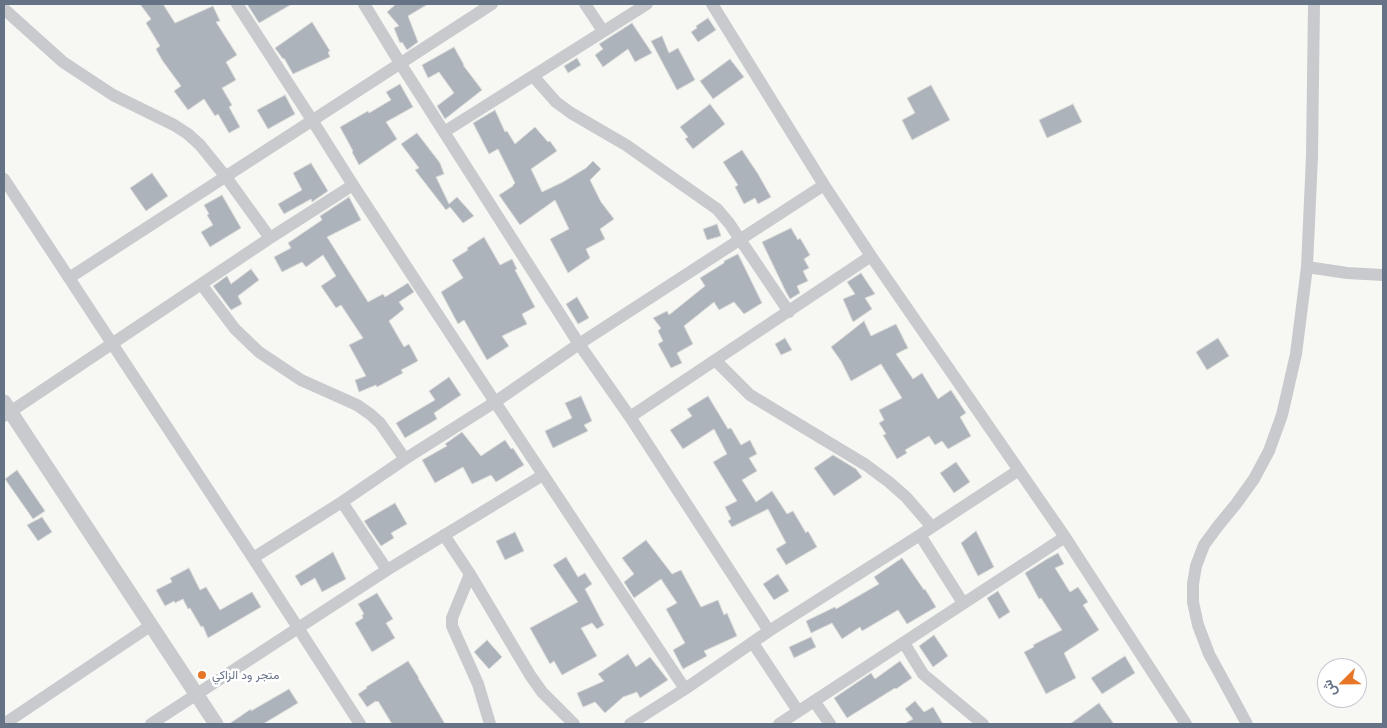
<!DOCTYPE html>
<meta charset="utf-8">
<style>
body{margin:0}
#map{position:relative;width:1387px;height:728px;overflow:hidden;background:#f7f8f4;font-family:Inter,Vazirmatn,sans-serif}
canvas{display:block}
.frame{position:absolute;inset:0;border:5px solid #667286;pointer-events:none}
.north{position:absolute;left:1317px;top:658px;width:50px;height:50px;box-sizing:border-box;background:#fff;border:1px solid #c2c7cf;border-radius:50%;rotate:247deg;font-size:14px;font-weight:700;line-height:20px;text-align:center;color:#667286}
.north::after{content:'';display:block;margin:auto;width:18px;height:22px;background:#e67626;clip-path:polygon(50% 0,100% 100%,50% 72%,0 100%)}
</style>
<div id="map">
<canvas width="1387" height="728"></canvas>
<div class="frame"></div>
<div class="north">ش</div>
</div>
<script>
const c = document.querySelector('canvas').getContext('2d');
c.lineJoin = 'round';
function paint(path, color) { c.fillStyle = color; c.fill(path, 'evenodd'); }
const poly = rows => new Path2D(rows.map(r => 'M' + r).join(''));
function strokePath(path, color, width, dash) { c.strokeStyle = color; c.lineWidth = width; c.lineCap = dash ? 'butt' : 'round'; c.setLineDash(dash || []); c.stroke(path); }
function drawText(font, color, halo, rows, align = 'center') {
  c.font = font + ' Inter,Vazirmatn,sans-serif'; c.lineWidth = 5; c.setLineDash([]); c.textBaseline = 'middle'; c.strokeStyle = halo; c.fillStyle = color; for (const [text, x, y, turn = 0] of rows) {
    c.save(); c.translate(x, y); c.rotate((+turn || 0) * Math.PI / 180); c.textAlign = isNaN(turn) ? turn : align; if (halo) c.strokeText(text, 0, 0); c.fillText(text, 0, 0); c.restore();
  }
}
const building = poly([
 [140,4,163,4,175,23,213,6,220,21,216,22,237,55,226,62,236,80,222,88,232,105,229,107,240,127,229,133,218,114,215,116,204,99,188,110,174,91,181,86,162,60,156,49,160,46,146,23,151,19,140,4],
 [247,4,292,4,259,23,247,4],
 [396,4,428,4,408,16,418,42,407,50,402,42,400,43,394,28,399,26,387,12,396,4],
 [708,18,716,30,698,42,691,32,697,28,696,26,708,18],
 [312,22,330,51,328,52,330,57,293,74,284,58,283,59,275,48,312,22],
 [632,23,652,53,635,62,628,49,603,67,595,55,603,49,599,44,632,23],
 [662,36,669,53,678,48,695,80,677,90,651,41,662,36],
 [454,47,464,65,463,65,482,90,445,119,437,106,454,93,439,72,428,78,422,65,454,47],
 [577,58,581,65,568,73,564,66,577,58],
 [730,59,744,77,713,99,700,81,730,59],
 [400,84,413,107,386,122,397,139,359,165,352,152,353,151,340,127,368,111,369,113,391,100,386,92,400,84],
 [931,85,950,120,912,140,902,120,915,113,907,98,931,85],
 [285,95,295,114,268,129,257,110,285,95],
 [710,104,725,124,693,149,685,139,688,137,680,127,710,104],
 [1073,104,1082,122,1047,138,1039,120,1073,104],
 [495,110,505,132,507,131,515,144,535,127,548,142,550,141,557,151,531,169,542,192,563,182,586,168,593,161,601,169,590,180,601,202,614,219,600,229,605,239,586,249,590,258,568,273,550,239,569,229,555,200,520,225,499,195,513,186,513,185,515,183,498,149,489,154,473,123,495,110],
 [417,133,440,163,444,174,436,177,449,204,457,197,474,216,463,223,450,207,446,210,415,170,419,168,401,144,417,133],
 [742,150,758,174,771,197,758,204,755,198,744,204,735,187,738,185,723,162,742,150],
 [311,163,328,191,312,202,311,199,284,214,278,204,302,190,293,173,311,163],
 [152,173,168,196,146,211,130,188,152,173],
 [222,195,241,228,210,247,201,232,213,225,207,215,209,214,204,205,222,195],
 [349,197,361,220,327,237,368,302,383,294,385,297,408,283,414,292,399,302,404,309,389,321,404,347,409,344,418,361,401,370,403,373,377,387,376,385,359,392,355,380,366,376,349,345,363,338,341,305,336,308,321,286,336,276,323,255,306,267,302,262,282,272,274,257,291,248,288,243,322,220,320,216,349,197],
 [717,224,721,236,707,240,703,229,717,224],
 [791,228,798,240,800,238,810,255,804,259,809,268,803,271,808,281,797,286,800,293,790,299,786,292,762,242,791,228],
 [484,237,500,265,512,259,517,269,515,270,535,307,522,314,527,324,502,336,509,346,487,360,464,320,458,324,441,292,463,278,452,260,468,250,467,248,484,237],
 [738,254,762,303,744,314,734,302,719,310,714,302,684,326,693,344,677,353,682,363,671,368,658,344,663,341,658,331,661,328,653,318,667,311,669,315,705,286,700,278,724,263,724,261,738,254],
 [251,269,259,280,238,296,242,304,231,310,213,286,227,276,231,284,251,269],
 [861,273,875,294,865,298,872,309,853,322,843,299,855,294,847,282,861,273],
 [577,297,589,318,578,324,566,304,577,297],
 [864,321,871,336,896,324,908,348,896,354,913,379,922,373,938,399,951,390,966,413,960,417,971,436,948,449,942,441,935,445,929,436,905,450,907,453,897,459,883,435,886,434,879,423,884,420,879,410,902,398,881,364,851,381,841,361,831,347,864,321],
 [785,338,792,350,781,355,775,344,785,338],
 [1218,338,1229,356,1207,370,1196,352,1218,338],
 [449,377,461,395,434,413,437,419,405,438,396,423,435,400,429,391,449,377],
 [581,396,592,421,584,425,588,431,553,448,545,431,572,418,565,403,581,396],
 [708,396,728,429,731,428,741,445,750,440,757,454,749,458,757,471,742,480,756,502,772,491,787,514,793,511,806,533,808,531,817,547,786,565,776,549,786,543,768,509,732,527,728,521,731,519,725,507,737,501,713,462,727,454,714,429,683,449,670,430,692,416,687,409,708,396],
 [462,432,481,456,505,440,511,449,513,448,524,465,496,482,491,475,472,484,463,467,435,483,422,460,447,446,445,444,462,432],
 [833,455,856,469,862,477,834,496,814,468,833,455],
 [956,462,970,482,954,493,940,473,956,462],
 [17,470,45,511,33,519,5,479,17,470],
 [395,503,407,524,391,533,394,538,381,546,364,521,395,503],
 [42,517,52,532,38,541,27,525,42,517],
 [976,531,994,567,978,576,961,543,976,531],
 [515,532,524,551,505,560,496,541,515,532],
 [646,540,672,574,681,570,701,607,718,600,724,615,727,613,737,636,704,651,707,656,683,669,673,650,685,643,666,609,677,603,661,579,634,598,624,582,634,574,622,558,646,540],
 [333,552,346,579,322,592,315,578,301,586,295,576,333,552],
 [1058,553,1064,564,1055,568,1070,592,1078,587,1088,602,1083,605,1099,630,1064,653,1076,678,1046,694,1024,652,1034,647,1033,645,1062,630,1041,598,1039,599,1025,573,1047,559,1058,553],
 [566,557,578,577,585,573,592,584,585,589,604,625,597,629,592,623,581,628,597,656,562,675,554,661,550,664,530,628,578,602,553,565,566,557],
 [902,558,924,590,925,589,936,607,907,624,898,610,862,631,860,627,842,639,832,623,811,633,806,621,835,607,836,609,879,584,874,577,902,558],
 [189,568,200,590,206,587,220,610,252,592,261,607,208,638,203,626,201,627,190,608,188,609,183,599,175,603,174,601,165,606,156,590,172,582,170,578,189,568],
 [778,574,789,591,774,600,763,584,778,574],
 [998,591,1010,612,999,619,987,598,998,591],
 [377,593,393,619,386,623,395,638,372,652,355,623,363,618,362,615,364,614,358,604,377,593],
 [934,635,948,656,933,667,919,646,934,635],
 [811,637,816,647,794,658,789,647,811,637],
 [487,640,502,657,489,669,474,652,487,640],
 [628,654,636,667,650,657,668,680,640,698,637,692,623,697,605,713,595,702,583,707,577,693,604,681,598,674,628,654],
 [1125,656,1135,673,1102,694,1091,678,1125,656],
 [408,661,419,678,418,678,445,724,392,724,378,701,377,702,376,701,367,707,358,694,367,688,366,687,408,661],
 [900,661,912,678,896,689,895,688,847,718,834,698,871,673,875,679,900,661],
 [289,689,298,703,263,724,229,724,251,709,251,711,289,689],
 [915,701,924,712,933,707,943,724,904,724,913,719,905,709,915,701],
 [1099,703,1114,724,1070,724,1099,703]
]);
paint(building, '#adb3bb');
strokePath(building, '#d9d9d7', 1);
strokePath(poly([
 [237,4,312,120,353,185,495,402,685,689],
 [364,4,400,63,579,344,630,417,769,631],
 [585,4,603,31],
 [712,4,824,185,871,256,1065,537,1186,724],
 [4,9,63,62,113,95,174,125,188,134,200,145,226,177,270,238],
 [533,76,556,102,571,113,626,145,717,209,729,223,789,312],
 [444,132,647,4],
 [4,179,253,558,360,724],
 [1307,267,1347,273,1383,275],
 [69,278,492,4],
 [201,284,235,329,259,352,301,380,357,405,370,414,380,423,405,459],
 [715,360,750,395,866,465,889,482,906,497,932,527],
 [4,416,270,238,353,185],
 [630,417,871,256],
 [342,502,387,570],
 [444,535,470,574,530,675,542,692,574,724],
 [920,535,963,603],
 [253,558,342,502,405,459,495,402,579,344,824,185],
 [470,574,452,618,452,626,478,684,490,724],
 [753,643,798,711],
 [904,643,923,674,983,724],
 [814,701,830,724],
 [4,724,150,626],
 [151,724,387,570,543,475],
 [630,724,685,689,769,631,920,535,1019,470],
 [779,724,1065,537],
 [1247,724,1209,654,1198,625,1193,602,1193,584,1196,566,1204,545,1218,526,1236,504,1254,479,1269,451,1282,415,1296,354,1307,267,1312,156,1314,4]
]), '#c8cace', 12);
strokePath(poly([
 [4,402,216,724]
]), '#c8cace', 15);
for (const [x, y, r, color] of [
 [202,675,5,"#e67626"]
]) { const dot = new Path2D(); dot.arc(x, y, r, 0, 2 * Math.PI); c.fillStyle = color; c.fill(dot); strokePath(dot, '#fff', 2); }
drawText('12px', '#667286', '#fff', [
 ["متجر ود الزاكي",212,675]
], 'left');
</script>
